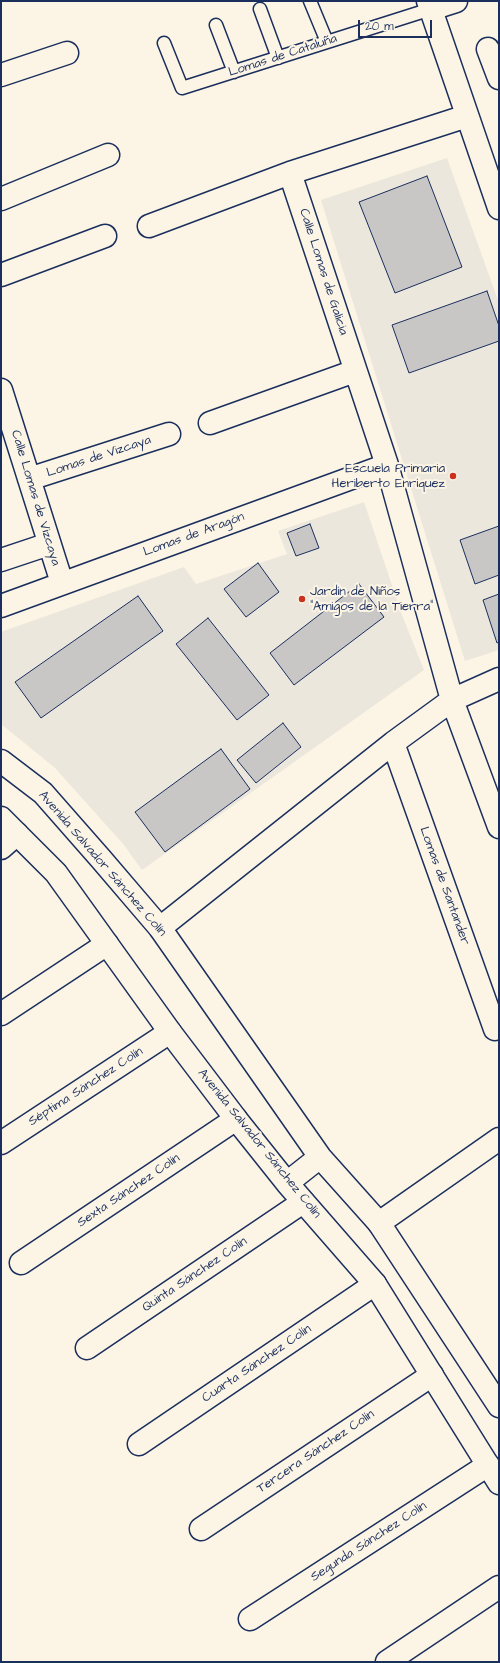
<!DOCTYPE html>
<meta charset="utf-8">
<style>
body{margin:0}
#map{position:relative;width:500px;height:1663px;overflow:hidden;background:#fcf5e5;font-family:"Architects Daughter",sans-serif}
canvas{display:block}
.frame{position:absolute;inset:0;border:2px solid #1b2f5e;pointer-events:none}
.scale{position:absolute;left:358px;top:20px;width:74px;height:18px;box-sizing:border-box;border:2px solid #1b2f5e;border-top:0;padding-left:5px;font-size:12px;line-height:14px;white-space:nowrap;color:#1b2f5e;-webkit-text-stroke:3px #fcf5e5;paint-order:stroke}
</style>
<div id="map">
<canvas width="500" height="1663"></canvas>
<div class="frame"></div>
<div class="scale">20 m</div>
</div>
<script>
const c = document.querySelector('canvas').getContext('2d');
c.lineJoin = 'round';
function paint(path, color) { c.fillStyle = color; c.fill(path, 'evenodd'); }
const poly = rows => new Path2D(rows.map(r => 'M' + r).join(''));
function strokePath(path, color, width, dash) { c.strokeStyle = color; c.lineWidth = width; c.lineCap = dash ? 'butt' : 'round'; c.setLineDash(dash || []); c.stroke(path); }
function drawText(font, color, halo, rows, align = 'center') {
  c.font = font + ' "Architects Daughter",sans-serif'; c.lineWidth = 4; c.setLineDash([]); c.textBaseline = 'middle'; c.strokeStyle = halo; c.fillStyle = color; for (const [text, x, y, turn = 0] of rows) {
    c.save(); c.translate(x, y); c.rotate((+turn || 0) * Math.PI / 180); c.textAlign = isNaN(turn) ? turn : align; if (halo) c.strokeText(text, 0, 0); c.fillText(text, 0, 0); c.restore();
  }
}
paint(poly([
 [447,158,499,303,499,650,465,661,321,200],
 [364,502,402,615,424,670,142,870,124,845,55,768,1,724,1,632,184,567,196,584,287,554,278,531]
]), '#ece7dc');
const building = poly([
 [427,176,462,267,395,293,359,202,427,176],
 [487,291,499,326,499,341,409,373,392,325,487,291],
 [310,524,319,548,296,556,287,533,310,524],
 [499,526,499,575,475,584,460,540,499,526],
 [258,563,279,592,246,617,224,589,258,563],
 [359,584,384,617,294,685,270,653,359,584],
 [499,594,499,642,497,643,483,600,499,594],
 [138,596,163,631,41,718,15,682,138,596],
 [208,618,269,695,237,720,176,644,208,618],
 [283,723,301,747,256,783,237,760,283,723],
 [221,749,250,789,165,852,135,812,221,749]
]);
paint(building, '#c8c7c6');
strokePath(building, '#1b2f5e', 1);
const lane = poly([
 [310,1,327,42],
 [260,9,278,58],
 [216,25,234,72],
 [164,43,182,88,431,9]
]);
const street = poly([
 [428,1,499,208],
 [431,9,456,1],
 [488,49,499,78],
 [1,75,67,53],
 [290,173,387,465,452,700,499,827],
 [1,199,108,155],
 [149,226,290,173,467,116],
 [1,275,105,236],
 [1,390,62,583],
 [210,423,355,371],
 [29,479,169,434],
 [1,560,49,544],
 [1,606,387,465],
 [393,743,495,1029],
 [1,848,17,834],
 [160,928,393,743,452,700,499,679],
 [1,1014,107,944],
 [1,1143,170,1032],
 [379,1223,499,1139],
 [21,1263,236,1119],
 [87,1348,303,1202],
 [139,1444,375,1284],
 [201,1529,432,1375],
 [250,1619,488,1465],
 [387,1662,499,1587]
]);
const secondary = poly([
 [1,761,43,793,101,859,160,928,320,1157,379,1223,499,1406],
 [1,818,56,873,170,1032,236,1119,287,1183,375,1284,499,1483],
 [287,1183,320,1157]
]);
strokePath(lane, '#1b2f5e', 15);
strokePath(street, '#1b2f5e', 25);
strokePath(secondary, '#1b2f5e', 25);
strokePath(lane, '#fcf5e5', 12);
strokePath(street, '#fcf5e5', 22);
strokePath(secondary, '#fcf5e5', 22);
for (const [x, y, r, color] of [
 [453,476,4,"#c8321e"],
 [302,599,4,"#c8321e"]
]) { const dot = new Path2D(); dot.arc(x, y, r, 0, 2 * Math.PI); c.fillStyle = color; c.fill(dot); strokePath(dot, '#fcf5e5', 1.5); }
drawText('13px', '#1b2f5e', '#fcf5e5', [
 ["Lomas de Cataluña",283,56,-18],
 ["Calle Lomas de Galicia",323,272,72],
 ["Lomas de Vizcaya",99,457,-18],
 ["Calle Lomas de Vizcaya",35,498,73],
 ["Lomas de Aragón",194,535,-20],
 ["Avenida Salvador Sánchez Colín",102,864,49],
 ["Lomas de Santander",444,886,70],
 ["Séptima Sánchez Colín",86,1087,-33],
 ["Avenida Salvador Sánchez Colín",259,1144,51],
 ["Sexta Sánchez Colín",129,1191,-34],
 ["Quinta Sánchez Colín",195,1275,-34],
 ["Cuarta Sánchez Colín",257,1364,-34],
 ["Tercera Sánchez Colín",316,1452,-34],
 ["Segunda Sánchez Colín",369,1542,-33]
]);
drawText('13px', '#1b2f5e', '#fcf5e5', [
 ["Escuela Primaria",445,469],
 ["Heriberto Enríquez",445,484],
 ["Jardín de Niños",310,592,"left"],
 ["\"Amigos de la Tierra\"",310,607,"left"]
], 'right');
</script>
